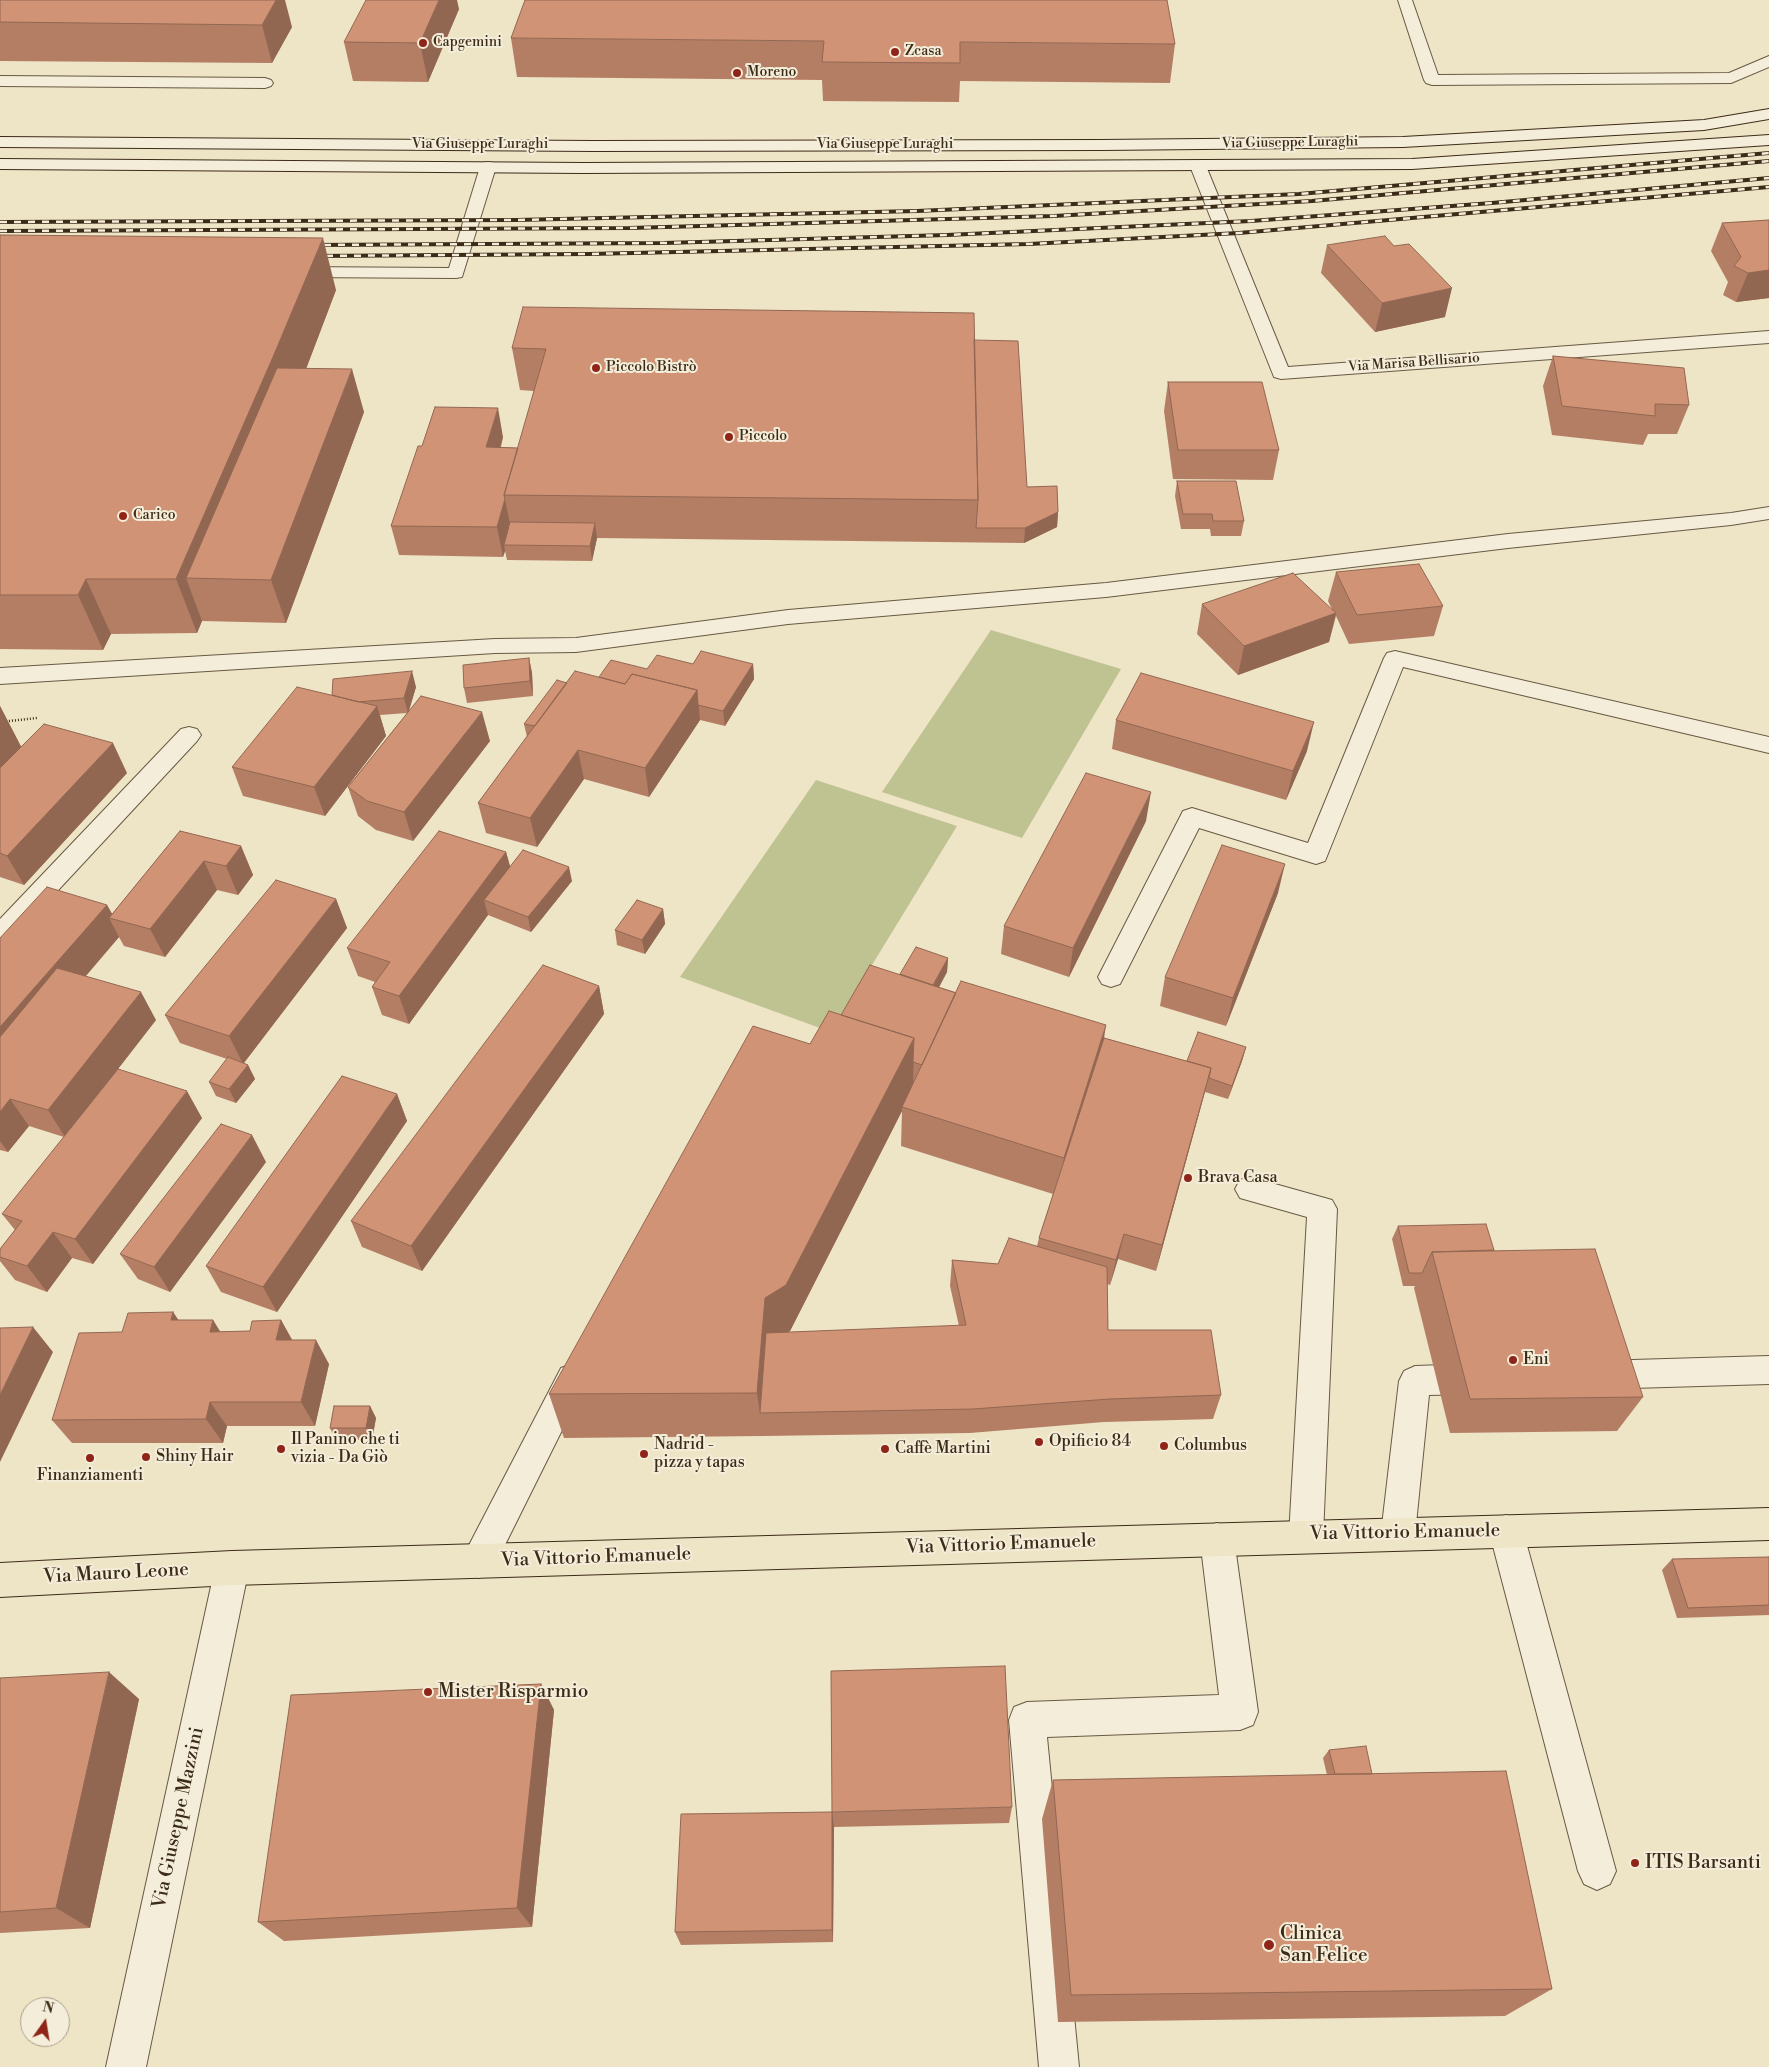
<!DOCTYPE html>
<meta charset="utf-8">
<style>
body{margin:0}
#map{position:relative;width:1769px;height:2067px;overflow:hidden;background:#eee4c6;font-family:"Libre Bodoni",serif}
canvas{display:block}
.north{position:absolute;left:20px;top:1997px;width:50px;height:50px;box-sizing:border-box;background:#f4edda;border:1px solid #aa9f8c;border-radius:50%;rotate:13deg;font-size:14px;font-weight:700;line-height:20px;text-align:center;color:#3c2b17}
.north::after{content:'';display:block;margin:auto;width:18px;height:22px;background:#8f2418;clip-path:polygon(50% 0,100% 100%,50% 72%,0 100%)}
</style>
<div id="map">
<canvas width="1769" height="2067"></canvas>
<div class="north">N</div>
</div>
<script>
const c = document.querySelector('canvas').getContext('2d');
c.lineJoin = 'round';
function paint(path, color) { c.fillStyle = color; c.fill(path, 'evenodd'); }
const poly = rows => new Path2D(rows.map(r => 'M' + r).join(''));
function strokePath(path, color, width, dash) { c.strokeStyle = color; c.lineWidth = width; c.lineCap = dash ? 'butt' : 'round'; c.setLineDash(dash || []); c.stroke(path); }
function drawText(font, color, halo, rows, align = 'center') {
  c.font = font + ' "Libre Bodoni",serif'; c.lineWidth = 4; c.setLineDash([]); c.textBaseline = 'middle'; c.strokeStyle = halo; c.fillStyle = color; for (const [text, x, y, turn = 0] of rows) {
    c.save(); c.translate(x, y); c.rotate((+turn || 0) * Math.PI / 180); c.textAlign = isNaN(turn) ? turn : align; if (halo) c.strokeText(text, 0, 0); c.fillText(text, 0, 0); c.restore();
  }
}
paint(poly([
 [991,630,1121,669,1022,838,882,792],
 [816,780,957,826,831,1032,680,977]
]), '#bfc291');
const lane = poly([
 [1398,0,1412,0,1438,75,1729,73,1769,56,1769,67,1731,83,1432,85,1426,83,1424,80,1398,0],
 [0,76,265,78,271,80,273,83,271,86,265,88,0,86,0,76],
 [488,162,494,163,496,167,462,277,456,278,294,277,288,276,285,272,288,268,294,267,449,268,480,167,482,163,488,162],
 [1769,507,1769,519,1731,525,1508,548,1106,597,788,624,576,652,495,653,0,684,0,668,495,639,576,638,788,610,1106,583,1508,534,1731,513,1769,507],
 [1395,651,1769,737,1769,753,1403,667,1325,861,1316,864,1199,828,1120,984,1111,987,1102,984,1098,977,1183,811,1192,808,1308,843,1384,658,1387,653,1395,651],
 [1250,1177,1332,1200,1337,1209,1323,1536,1318,1548,1306,1552,1294,1548,1289,1536,1307,1217,1240,1198,1235,1189,1240,1180,1250,1177],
 [1769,1356,1769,1384,1598,1389,1587,1385,1582,1375,1587,1365,1598,1361,1769,1356],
 [572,1364,583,1368,588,1378,491,1573,479,1578,467,1573,462,1561,467,1549,561,1368,572,1364],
 [1473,1364,1484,1369,1489,1379,1484,1389,1473,1394,1429,1395,1415,1534,1410,1546,1398,1550,1386,1546,1381,1534,1399,1381,1404,1371,1415,1366,1473,1364],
 [1506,1515,1518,1519,1523,1531,1616,1871,1610,1884,1597,1890,1584,1884,1578,1871,1489,1531,1494,1519,1506,1515],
 [1217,1523,1229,1527,1234,1539,1258,1712,1253,1725,1240,1730,1047,1737,1079,2067,1039,2067,1009,1720,1014,1707,1027,1702,1219,1695,1200,1539,1205,1527,1217,1523]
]);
const street = poly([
 [1198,161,1204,162,1206,166,1288,367,1769,331,1769,343,1281,379,1274,377,1190,166,1192,162,1198,161],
 [189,727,197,729,201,735,197,741,9,943,0,946,0,919,181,729,189,727],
 [232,1551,244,1556,249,1568,146,2067,106,2067,215,1568,220,1556,232,1551]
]);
const secondary = poly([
 [1769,109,1769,119,1704,130,1403,147,1101,150,594,151,0,147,0,137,594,141,1101,140,1403,137,1704,120,1769,109],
 [1769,135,1769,145,1412,169,584,173,0,169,0,159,584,163,1412,159,1769,135]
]);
const primary = poly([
 [1769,1508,1769,1540,232,1585,0,1597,0,1563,232,1551,1769,1508]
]);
strokePath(lane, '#685943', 2);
strokePath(street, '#685943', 2);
strokePath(secondary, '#3c2b17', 2);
strokePath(primary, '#3c2b17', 2);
strokePath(poly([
 [0,722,37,718]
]), '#3c2b17', 2.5, [1, 2]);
paint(lane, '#f4edda');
paint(street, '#f4edda');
paint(secondary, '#f4edda');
paint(primary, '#eee4c6');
const rail = poly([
 [0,222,516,220,917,211,1299,194,1769,153],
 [0,231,630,228,1054,216,1312,201,1769,161],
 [310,245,664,243,947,235,1251,221,1492,203,1769,178],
 [312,256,589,254,1029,244,1239,233,1769,187]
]);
strokePath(rail, '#3c2b17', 4);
strokePath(rail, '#f4edda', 2.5, [7]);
paint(poly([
 [0,0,292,27,272,63,0,61],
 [459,9,428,82,353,81,344,42],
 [511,38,1175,44,1170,83,960,81,959,102,823,101,822,80,517,77],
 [1769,220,1769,298,1736,302,1723,295,1728,282,1711,251,1722,223],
 [0,235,336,290,306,369,364,412,286,623,202,621,197,633,111,634,103,650,0,649],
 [1327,245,1445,317,1375,332,1321,273],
 [974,340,1027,487,1058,512,1057,527,1024,543,597,538,592,561,507,560,505,551,503,557,399,555,391,526,503,437,501,447,518,448,534,391,520,390,512,348],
 [1553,356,1689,405,1677,434,1648,434,1643,445,1552,435,1543,386],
 [1168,382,1279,450,1273,480,1173,479,1164,411],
 [1177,481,1244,521,1241,536,1211,536,1210,529,1181,529,1175,496],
 [1336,572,1443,606,1434,636,1349,644,1336,616,1329,642,1238,675,1197,634,1202,604,1332,609,1328,601],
 [529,658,532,673,533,696,467,703,464,688],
 [693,664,753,664,754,679,725,726,700,720,649,797,584,779,537,847,486,833,478,803,527,737,524,724,567,683,647,669],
 [416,687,409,711,490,741,413,841,376,830,358,816,348,787,407,713,380,715,386,736,325,816,243,796,232,767,332,695],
 [0,706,21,747,127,773,24,885,0,877],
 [1116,720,1307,751,1286,800,1112,749],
 [1146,821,1069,977,1001,954,1004,926],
 [180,831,241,846,253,875,238,895,217,890,165,957,124,946,119,937,86,976,156,1020,118,1069,202,1118,93,1264,72,1258,47,1292,15,1280,0,1261,0,1249,15,1230,2,1214,64,1137,29,1126,8,1152,0,1150,0,938,107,905,112,914],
 [506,852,510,867,572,881,531,932,488,915,409,1024,382,1015,372,987,375,982,358,976,347,948],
 [1278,893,1226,1026,1160,1006,1165,977],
 [336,899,347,928,244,1063,248,1065,255,1079,236,1103,216,1096,209,1082,227,1059,180,1043,165,1015],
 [663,909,665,924,645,954,617,945,615,930],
 [948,958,947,972,939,987,1104,1038,1187,1061,1246,1047,1242,1061,1228,1099,1205,1092,1156,1271,1118,1259,1110,1285,1107,1284,1108,1330,1221,1395,1213,1419,1104,1422,970,1433,763,1436,564,1438,549,1394,810,1044,841,1015,900,974],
 [902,1111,901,1146,1053,1194,1039,1238,1037,1246,998,1264,952,1260,950,1286,959,1326,789,1332,790,1331],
 [599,986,604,1014,422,1271,362,1247,351,1221],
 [397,1094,407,1121,277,1312,221,1292,206,1266],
 [266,1162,170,1292,138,1279,120,1254],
 [1398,1226,1494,1250,1643,1397,1617,1431,1450,1433,1414,1288,1415,1286,1403,1286,1392,1239],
 [173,1312,178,1320,213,1320,220,1332,250,1331,281,1320,292,1340,329,1364,315,1426,227,1426,223,1443,72,1443,52,1420,122,1332],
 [370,1406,376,1418,372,1440,336,1440,330,1428],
 [1769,1557,1769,1615,1677,1618,1662,1570,1672,1559],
 [0,1678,139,1699,90,1928,0,1933],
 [541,1684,554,1710,532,1927,284,1941,258,1922],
 [1329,1750,1372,1774,1552,1989,1505,2016,1058,2022,1042,1819,1053,1780,1327,1775,1323,1758],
 [1012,1807,1009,1823,834,1827,833,1942,681,1945,675,1932,832,1812]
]), '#b47e65');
paint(poly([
 [276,0,285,0,292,27,272,63,262,25],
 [439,0,457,0,459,9,428,82,420,43],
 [323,238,336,290,290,411,186,578,202,621,197,633,176,579],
 [1769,270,1769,298,1736,302,1748,273],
 [1452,288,1445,317,1375,332,1382,303],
 [352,369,364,412,286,623,271,580],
 [498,408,503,437,492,476,486,447],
 [505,499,511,529,504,545,505,551,503,557,497,527],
 [1058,512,1057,527,1024,543,1025,528],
 [595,523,597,538,592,561,590,546],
 [86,579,111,634,103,650,78,595],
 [1336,613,1329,642,1238,675,1244,646],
 [529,658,532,673,533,696,530,681],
 [753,664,754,679,725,726,723,711],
 [412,671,416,687,408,713,404,698],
 [697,690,700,720,649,797,645,768],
 [0,706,25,754,0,780],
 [377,706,386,736,325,816,314,787],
 [482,712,490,741,413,841,404,812],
 [1314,722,1307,751,1286,800,1293,771],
 [113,743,127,773,24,885,7,856],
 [578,750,584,779,537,847,530,818],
 [1151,792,1146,821,1069,977,1073,948],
 [241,846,253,875,238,895,226,866],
 [506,852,514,880,484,900,488,915,409,1024,399,996],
 [204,861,217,890,165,957,150,929],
 [1285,864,1278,893,1226,1026,1233,998],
 [569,867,572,881,531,932,528,917],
 [336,899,347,928,243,1064,229,1036],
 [107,905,115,919,109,918,119,937,10,1064,0,1049,0,1027],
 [663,909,665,924,645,954,642,940],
 [948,958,947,972,929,1006,930,992],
 [599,986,604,1014,422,1271,411,1246],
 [141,992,156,1020,65,1137,48,1110],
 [1106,1025,1100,1065,1058,1196,1064,1158],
 [914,1038,913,1089,902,1107,902,1111,790,1331,770,1343,760,1413,757,1393,765,1298],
 [1246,1047,1242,1061,1228,1099,1232,1086],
 [248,1065,255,1079,236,1103,229,1089],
 [1211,1068,1204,1095,1156,1271,1162,1245],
 [187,1091,202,1118,93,1264,75,1239],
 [397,1094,407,1121,277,1312,263,1287],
 [10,1099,29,1126,8,1152,0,1141,0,1112],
 [252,1135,266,1162,170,1292,154,1267],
 [53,1232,72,1258,47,1292,27,1266],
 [1124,1234,1118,1259,1110,1285,1116,1260],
 [173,1312,190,1337,171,1320],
 [213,1320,228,1344,210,1332],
 [281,1320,295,1345,276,1340],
 [33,1327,53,1352,0,1462,0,1395],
 [316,1340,329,1364,315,1426,301,1402],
 [210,1402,227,1426,223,1443,206,1419],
 [370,1406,376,1418,372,1440,366,1428],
 [109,1672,139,1699,90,1928,56,1908],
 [541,1684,554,1710,532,1927,517,1908],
 [832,1812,834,1827,833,1942,832,1930]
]), '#926752');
const building = poly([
 [0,0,276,0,262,25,0,22,0,0],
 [366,0,439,0,420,43,344,42,366,0],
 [525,0,1167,0,1175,44,960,42,960,63,822,62,824,41,511,38,525,0],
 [1769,220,1769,270,1748,273,1734,266,1741,257,1722,223,1769,220],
 [0,235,323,238,273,357,176,579,86,579,78,595,0,595,0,235],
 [1385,236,1394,246,1409,244,1452,288,1382,303,1327,245,1385,236],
 [523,307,974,313,978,500,504,495,546,349,512,348,523,307],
 [974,340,1018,341,1027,487,1057,486,1058,512,1025,528,976,528,978,500,974,340],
 [1553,356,1684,368,1689,405,1655,404,1655,416,1562,406,1553,356],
 [277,368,352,369,271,580,186,578,277,368],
 [1168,382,1262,382,1279,450,1178,450,1168,382],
 [435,407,498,408,486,447,518,448,504,495,505,499,497,527,391,526,418,446,422,446,435,407],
 [1177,481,1236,481,1244,521,1213,521,1212,514,1183,514,1177,481],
 [510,522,595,523,590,546,504,545,510,522],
 [1419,564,1443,606,1357,615,1336,572,1419,564],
 [1293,573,1336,613,1244,646,1202,604,1293,573],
 [701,651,753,664,723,711,698,705,697,690,632,674,625,684,599,677,611,660,647,669,657,655,693,664,701,651],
 [529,658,530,681,464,688,463,665,529,658],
 [412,671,404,698,358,702,332,695,333,679,412,671],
 [575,671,625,684,632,674,697,690,645,768,578,750,530,818,478,803,575,671],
 [1141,673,1314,722,1293,771,1116,720,1141,673],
 [557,680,567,683,535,726,524,724,557,680],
 [297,687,377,706,314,787,232,767,297,687],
 [421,696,482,712,404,812,367,801,348,787,421,696],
 [44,724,113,743,7,856,0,853,0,768,44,724],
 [1086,773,1151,792,1073,948,1004,926,1086,773],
 [180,831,241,846,226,866,204,861,150,929,109,918,180,831],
 [439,831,506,852,399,996,372,987,390,962,347,948,439,831],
 [1222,845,1285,864,1233,998,1165,977,1222,845],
 [523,850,569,867,528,917,484,900,523,850],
 [276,880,336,899,229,1036,165,1015,276,880],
 [47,887,107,905,0,1027,0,938,47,887],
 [637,900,663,909,642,940,615,930,637,900],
 [916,947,948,958,933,985,900,974,916,947],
 [543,965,599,986,411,1246,351,1221,543,965],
 [870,965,956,993,922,1065,913,1062,914,1038,841,1015,870,965],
 [57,968,141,992,48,1110,10,1099,0,1112,0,1037,57,968],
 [961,981,1106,1025,1064,1158,902,1107,961,981],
 [829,1011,914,1038,786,1285,765,1298,757,1393,549,1394,753,1026,810,1044,829,1011],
 [1198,1032,1246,1047,1232,1086,1209,1078,1211,1068,1187,1061,1198,1032],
 [1104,1038,1211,1068,1162,1245,1124,1234,1116,1260,1039,1238,1104,1038],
 [228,1057,248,1065,229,1089,209,1082,228,1057],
 [118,1069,187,1091,75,1239,53,1232,27,1266,0,1257,0,1249,22,1221,2,1214,118,1069],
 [342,1076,397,1094,263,1287,206,1266,342,1076],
 [221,1124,252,1135,154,1267,120,1254,221,1124],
 [1486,1224,1494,1250,1432,1252,1422,1273,1409,1273,1398,1226,1486,1224],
 [1009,1238,1107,1267,1108,1330,1211,1330,1221,1395,1110,1399,973,1409,760,1413,766,1333,966,1325,952,1260,998,1264,1009,1238],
 [1595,1249,1643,1397,1470,1399,1432,1252,1595,1249],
 [173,1312,171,1320,213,1320,210,1332,250,1331,252,1321,281,1320,276,1340,316,1340,301,1402,210,1402,206,1419,52,1420,79,1333,122,1332,128,1313,173,1312],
 [33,1327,0,1395,0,1328,33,1327],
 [334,1406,370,1406,366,1428,330,1428,334,1406],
 [1769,1557,1769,1605,1688,1608,1672,1559,1769,1557],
 [1005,1666,1012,1807,832,1812,831,1671,1005,1666],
 [109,1672,56,1908,0,1912,0,1678,109,1672],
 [541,1684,517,1908,258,1922,291,1695,541,1684],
 [1366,1746,1372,1774,1335,1774,1329,1750,1366,1746],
 [1506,1771,1552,1989,1071,1995,1053,1780,1506,1771],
 [832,1812,832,1930,675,1932,681,1814,832,1812]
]);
paint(building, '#d19375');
strokePath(building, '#926752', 1);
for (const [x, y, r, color] of [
 [423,43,5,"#8f2418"],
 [895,52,5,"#8f2418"],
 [737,73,5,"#8f2418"],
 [596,368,5,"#8f2418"],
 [729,437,5,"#8f2418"],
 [123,516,5,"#8f2418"],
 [1188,1178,5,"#8f2418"],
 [1513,1360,5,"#8f2418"],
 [1039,1442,5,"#8f2418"],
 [1164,1446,5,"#8f2418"],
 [281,1449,5,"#8f2418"],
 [885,1449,5,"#8f2418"],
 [644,1454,5,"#8f2418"],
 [146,1457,5,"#8f2418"],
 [90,1458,5,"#8f2418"],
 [428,1692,5,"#8f2418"],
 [1635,1863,5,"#8f2418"],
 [1269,1945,6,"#8f2418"]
]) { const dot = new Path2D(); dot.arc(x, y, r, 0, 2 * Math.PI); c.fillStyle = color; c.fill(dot); strokePath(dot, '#f4edda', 2); }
drawText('14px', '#3c2b17', '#f4edda', [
 ["Capgemini",433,43],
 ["Zcasa",905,52],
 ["Moreno",747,73],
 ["Piccolo Bistrò",606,368],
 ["Piccolo",739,437],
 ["Carico",133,516]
], 'left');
drawText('14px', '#3c2b17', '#f4edda', [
 ["Via Giuseppe Luraghi",1290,143,-1],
 ["Via Giuseppe Luraghi",480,145],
 ["Via Giuseppe Luraghi",885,145],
 ["Via Marisa Bellisario",1414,363,-4]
]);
drawText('16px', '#3c2b17', '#f4edda', [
 ["Brava Casa",1198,1178],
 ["Eni",1523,1360],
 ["Il Panino che ti",291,1440],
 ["vizia - Da Giò",291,1458],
 ["Opificio 84",1049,1442],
 ["Nadrid -",654,1445],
 ["pizza y tapas",654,1463],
 ["Columbus",1174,1446],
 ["Caffè Martini",895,1449],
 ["Shiny Hair",156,1457],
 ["Finanziamenti",90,1476,"center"]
], 'left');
drawText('19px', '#3c2b17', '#f4edda', [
 ["Via Vittorio Emanuele",1405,1533,-1],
 ["Via Vittorio Emanuele",1001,1545,-2],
 ["Via Vittorio Emanuele",596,1558,-2],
 ["Via Mauro Leone",116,1574,-3],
 ["Via Giuseppe Mazzini",179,1818,-78]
]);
drawText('19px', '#3c2b17', '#f4edda', [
 ["Mister Risparmio",438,1692],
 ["ITIS Barsanti",1645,1863],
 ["Clinica",1280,1934],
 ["San Felice",1280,1956]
], 'left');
</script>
